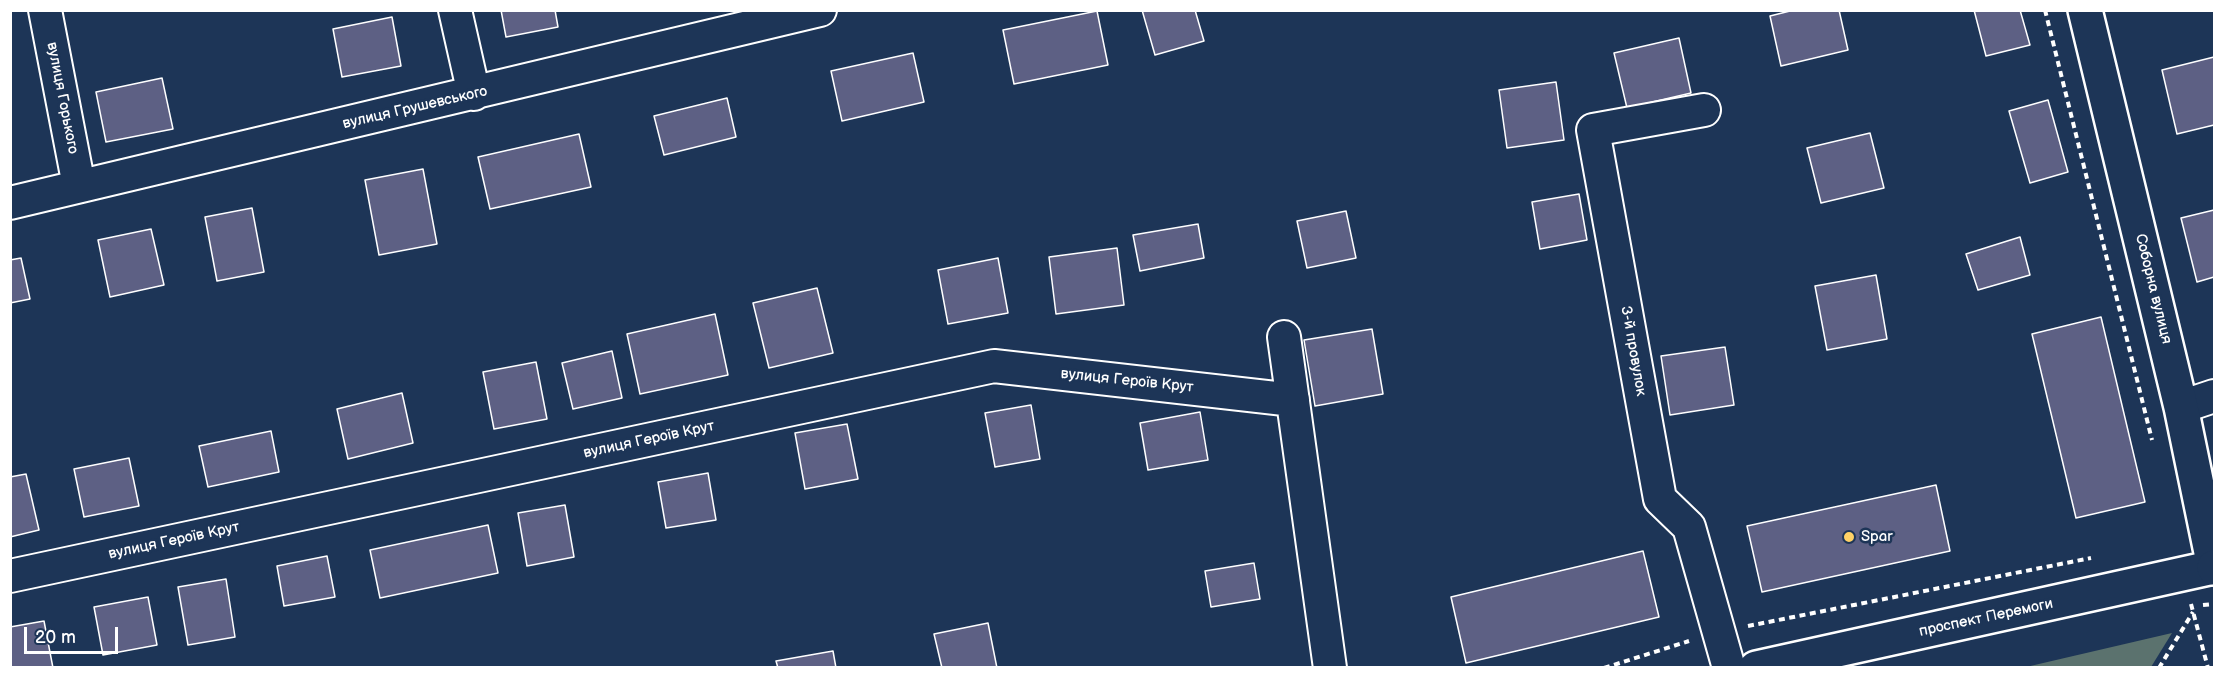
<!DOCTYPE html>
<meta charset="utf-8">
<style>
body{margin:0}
#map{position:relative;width:2225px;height:678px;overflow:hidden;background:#1d3557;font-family:"Balsamiq Sans",sans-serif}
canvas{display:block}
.frame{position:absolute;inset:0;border:12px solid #fff;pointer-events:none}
.scale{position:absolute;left:24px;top:627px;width:94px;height:27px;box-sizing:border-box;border:3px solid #fff;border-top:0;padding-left:8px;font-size:18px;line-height:21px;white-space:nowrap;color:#fff;-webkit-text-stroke:4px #1d3557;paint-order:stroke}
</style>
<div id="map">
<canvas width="2225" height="678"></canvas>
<div class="frame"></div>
<div class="scale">20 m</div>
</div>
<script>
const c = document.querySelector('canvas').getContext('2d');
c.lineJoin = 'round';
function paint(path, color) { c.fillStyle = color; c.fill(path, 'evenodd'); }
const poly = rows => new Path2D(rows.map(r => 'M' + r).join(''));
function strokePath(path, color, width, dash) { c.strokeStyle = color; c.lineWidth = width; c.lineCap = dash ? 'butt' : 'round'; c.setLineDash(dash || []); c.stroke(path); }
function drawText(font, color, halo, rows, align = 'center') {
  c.font = font + ' "Balsamiq Sans",sans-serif'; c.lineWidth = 5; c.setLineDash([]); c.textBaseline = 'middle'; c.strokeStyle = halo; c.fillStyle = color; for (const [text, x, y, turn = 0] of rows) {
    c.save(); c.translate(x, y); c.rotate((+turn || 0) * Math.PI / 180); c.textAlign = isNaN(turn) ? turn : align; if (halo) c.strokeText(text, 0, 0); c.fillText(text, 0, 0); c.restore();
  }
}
paint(poly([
 [2172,633,2151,667,2026,667]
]), '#5b726e');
const building = poly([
 [501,10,555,10,558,27,506,37,501,10],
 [1142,10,1195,10,1204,41,1155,55,1142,10],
 [1794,10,1839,10,1848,50,1781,66,1770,16,1794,10],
 [1974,10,2020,10,2030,45,1986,56,1974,10],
 [1097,11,1108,65,1014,84,1003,30,1097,11],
 [392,17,401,66,342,77,333,29,392,17],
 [1679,38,1691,93,1627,108,1614,53,1679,38],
 [913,53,924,102,842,121,831,71,913,53],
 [2214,57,2214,125,2177,134,2162,70,2214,57],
 [162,78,173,129,106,142,96,92,162,78],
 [1556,82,1564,140,1507,148,1499,90,1556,82],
 [727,98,736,137,664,155,654,116,727,98],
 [2048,100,2068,172,2030,183,2009,111,2048,100],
 [1870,133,1884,188,1821,203,1807,148,1870,133],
 [579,134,591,187,490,209,478,157,579,134],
 [423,169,437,244,379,255,365,180,423,169],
 [1579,194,1587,240,1540,249,1532,202,1579,194],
 [252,208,264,272,217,281,205,217,252,208],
 [2214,210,2214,277,2197,282,2181,218,2214,210],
 [1346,211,1356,258,1307,268,1297,221,1346,211],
 [1198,224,1204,258,1140,271,1133,235,1198,224],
 [151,229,164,285,110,297,98,240,151,229],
 [2020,237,2030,275,1978,290,1966,254,2020,237],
 [1117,248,1124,305,1056,314,1049,257,1117,248],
 [21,258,30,299,10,303,10,260,21,258],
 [998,258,1008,313,948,324,938,270,998,258],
 [1876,275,1887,339,1827,350,1815,286,1876,275],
 [817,288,833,353,769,368,753,303,817,288],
 [715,314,728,375,640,394,627,334,715,314],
 [2101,317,2145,502,2076,518,2032,334,2101,317],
 [1372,329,1383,394,1315,406,1304,340,1372,329],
 [1725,347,1734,405,1670,415,1661,356,1725,347],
 [612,351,622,398,573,409,562,363,612,351],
 [536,362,547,419,494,429,483,372,536,362],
 [402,393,413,443,348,459,337,409,402,393],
 [1031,405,1040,459,995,467,985,413,1031,405],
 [1200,412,1208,460,1148,470,1140,423,1200,412],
 [847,424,858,479,805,489,795,433,847,424],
 [271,431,279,472,208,487,199,446,271,431],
 [129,458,139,506,84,517,74,469,129,458],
 [708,473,716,520,666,528,658,482,708,473],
 [26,474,39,530,10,537,10,477,26,474],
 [1936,485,1950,551,1762,592,1747,526,1936,485],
 [565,505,574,557,527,566,518,513,565,505],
 [488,525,498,573,380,598,370,550,488,525],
 [1643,551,1659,617,1466,663,1451,597,1643,551],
 [327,556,335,597,284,606,277,566,327,556],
 [1254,563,1260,599,1211,607,1205,571,1254,563],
 [226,579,235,637,188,645,178,587,226,579],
 [148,597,157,645,103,655,94,607,148,597],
 [44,621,53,668,10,668,10,627,44,621],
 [988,623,997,668,942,668,934,634,988,623],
 [833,651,836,668,778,668,776,661,833,651]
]);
paint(building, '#5d6084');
strokePath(building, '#fff', 1.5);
const minor = poly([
 [45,10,79,186],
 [455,10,474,94],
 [1704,110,1593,130,1660,499,1689,527,1729,668],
 [10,203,820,10],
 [1284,337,1330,668],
 [2181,407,2214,396],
 [10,576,994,366,1293,400]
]);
const tertiary = poly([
 [2085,10,2181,407,2214,567],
 [1756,668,2214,567]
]);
const secondary = poly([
 [2214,567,2214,568]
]);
strokePath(minor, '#fff', 36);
strokePath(tertiary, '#fff', 38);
strokePath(secondary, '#fff', 38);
strokePath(poly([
 [2045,10,2152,440],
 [2191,604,2208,668],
 [2203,605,2214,604],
 [1748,626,2091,558],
 [1604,668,1689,641],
 [2159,668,2193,612]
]), '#fff', 4, [6, 4.5]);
strokePath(minor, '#1d3557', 32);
strokePath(tertiary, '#1d3557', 33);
strokePath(secondary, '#1d3557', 33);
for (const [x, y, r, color] of [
 [1849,537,6,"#ffd166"]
]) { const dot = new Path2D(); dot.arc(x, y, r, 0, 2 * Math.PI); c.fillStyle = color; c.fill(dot); strokePath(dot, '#1d3557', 2); }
drawText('15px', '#fff', '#1d3557', [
 ["вулиця Горького",62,98,79],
 ["вулиця Грушевського",415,108,-13],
 ["Соборна вулиця",2153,289,76],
 ["3-й провулок",1633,351,80],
 ["вулиця Героїв Крут",1127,381,6],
 ["вулиця Героїв Крут",649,440,-12],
 ["вулиця Героїв Крут",174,541,-12],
 ["проспект Перемоги",1986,618,-12]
]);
drawText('15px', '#fff', '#1d3557', [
 ["Spar",1861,537]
], 'left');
</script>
